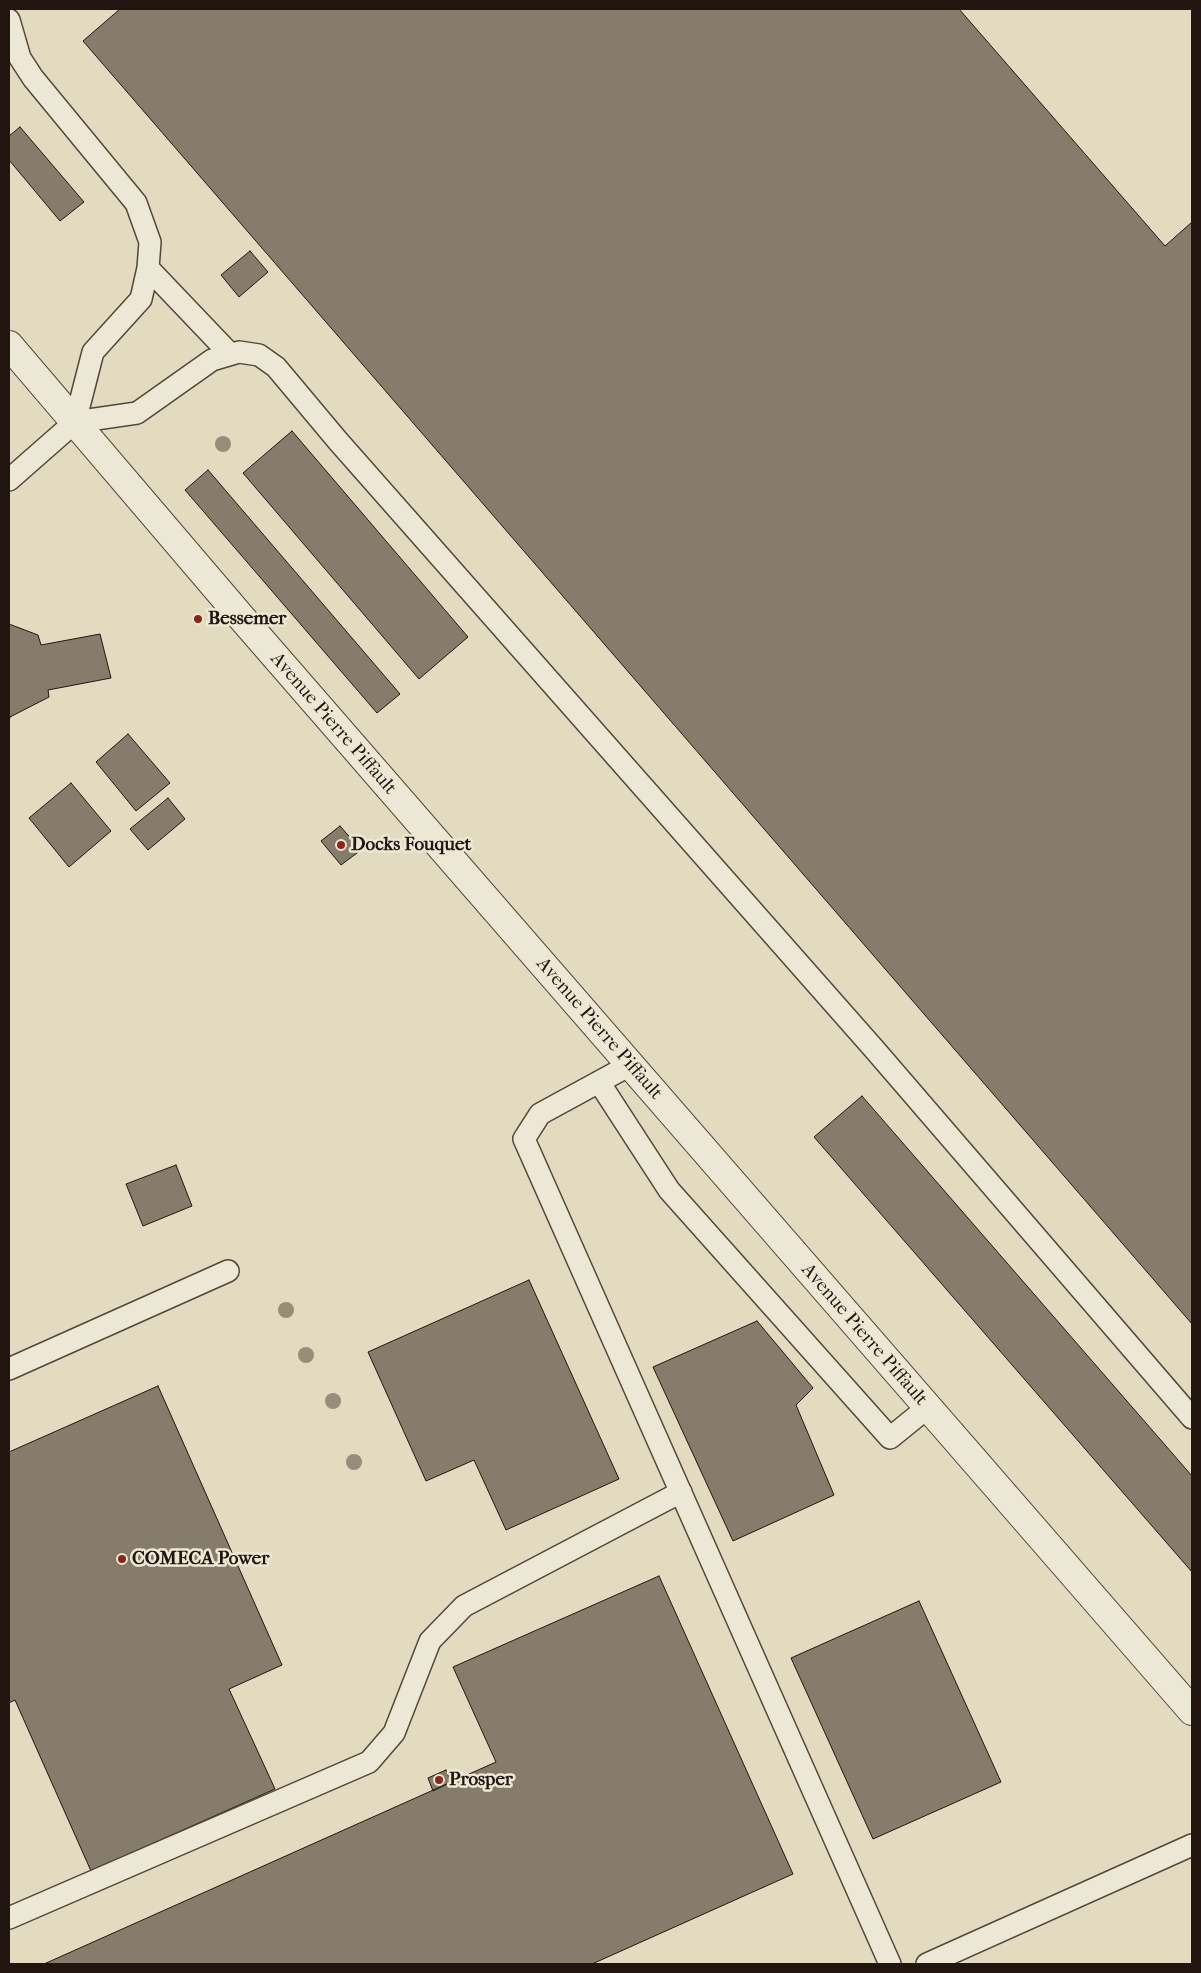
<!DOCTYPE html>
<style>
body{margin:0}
#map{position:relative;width:1201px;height:1973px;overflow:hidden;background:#e3dbbf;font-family:"IM FELL French Canon",serif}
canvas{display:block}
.frame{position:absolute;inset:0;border:10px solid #20160f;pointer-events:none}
</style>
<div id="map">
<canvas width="1201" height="1973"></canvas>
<div class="frame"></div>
</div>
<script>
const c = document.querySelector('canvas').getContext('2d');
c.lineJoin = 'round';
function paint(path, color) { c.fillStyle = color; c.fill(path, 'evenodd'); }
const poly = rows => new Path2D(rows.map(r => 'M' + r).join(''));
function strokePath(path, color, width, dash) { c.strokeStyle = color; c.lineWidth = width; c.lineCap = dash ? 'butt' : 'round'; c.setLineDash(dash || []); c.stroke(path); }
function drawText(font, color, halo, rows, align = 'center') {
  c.font = font + ' "IM FELL French Canon",serif'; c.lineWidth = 5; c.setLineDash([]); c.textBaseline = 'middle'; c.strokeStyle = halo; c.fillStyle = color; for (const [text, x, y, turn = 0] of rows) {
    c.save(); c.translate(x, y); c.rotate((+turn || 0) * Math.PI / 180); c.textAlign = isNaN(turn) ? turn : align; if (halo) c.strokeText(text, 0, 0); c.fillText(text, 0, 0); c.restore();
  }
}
const building = poly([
 [120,9,959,9,1165,246,1192,222,1192,1324,83,41,120,9],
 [20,127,84,202,60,221,9,160,9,136,20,127],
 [250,251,268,272,239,297,221,275,250,251],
 [292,431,468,637,419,679,243,473,292,431],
 [208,470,400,694,377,713,185,490,208,470],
 [9,624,38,635,41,645,100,634,111,678,48,690,49,697,10,717,9,721,9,624],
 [128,734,170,783,136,811,96,762,128,734],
 [71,783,111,831,69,867,29,818,71,783],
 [168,798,185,819,148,850,130,829,168,798],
 [340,826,361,850,341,865,321,841,340,826],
 [862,1096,1192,1476,1192,1572,814,1137,862,1096],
 [176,1165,192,1206,143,1226,126,1184,176,1165],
 [529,1280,619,1479,506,1530,474,1460,426,1481,368,1352,529,1280],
 [757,1321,813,1388,796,1405,834,1495,733,1541,653,1367,757,1321],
 [158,1386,282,1665,229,1689,275,1789,91,1871,15,1700,9,1703,9,1452,158,1386],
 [659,1576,793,1874,592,1964,44,1964,496,1762,453,1667,659,1576],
 [919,1601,1001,1782,873,1839,791,1658,919,1601],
 [446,1770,451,1782,433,1791,428,1778,446,1770]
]);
paint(building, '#857c6b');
strokePath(building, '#20160f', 1);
const lane = poly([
 [9,20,20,58,33,78,136,203,150,242,148,268,141,299,93,352,75,422],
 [148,268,230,354],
 [9,480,75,422,137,413,212,360,239,352,259,355,276,367,338,441,875,1050,1192,1418],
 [630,1065,540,1114,524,1139,890,1964],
 [599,1082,669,1190,890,1438,927,1408],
 [9,1369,228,1271],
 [9,1918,369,1762,394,1733,430,1641,464,1606,681,1492],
 [927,1964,1192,1845]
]);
const street = poly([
 [9,345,241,617,1192,1711]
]);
strokePath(lane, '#51473b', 24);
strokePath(street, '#51473b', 30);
strokePath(lane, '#ede8d5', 21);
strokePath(street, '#ede8d5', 28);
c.fillStyle = '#978e7a';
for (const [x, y] of [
 [223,444],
 [286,1310],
 [306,1355],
 [333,1401],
 [354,1462]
]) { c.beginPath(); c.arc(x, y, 8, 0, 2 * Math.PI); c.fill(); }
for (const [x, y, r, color] of [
 [198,619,5,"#8f2418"],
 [341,845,5,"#8f2418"],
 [122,1559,5,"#8f2418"],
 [439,1780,5,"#8f2418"]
]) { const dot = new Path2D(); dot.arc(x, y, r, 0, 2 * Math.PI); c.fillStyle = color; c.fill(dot); strokePath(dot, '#ede8d5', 2); }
drawText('bold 19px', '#20160f', '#ede8d5', [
 ["Bessemer",208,619],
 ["Docks Fouquet",351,845],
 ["COMECA Power",132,1559],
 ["Prosper",449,1780]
], 'left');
drawText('19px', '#20160f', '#ede8d5', [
 ["Avenue Pierre Piffault",333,724,49],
 ["Avenue Pierre Piffault",599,1029,49],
 ["Avenue Pierre Piffault",864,1335,49]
]);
</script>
